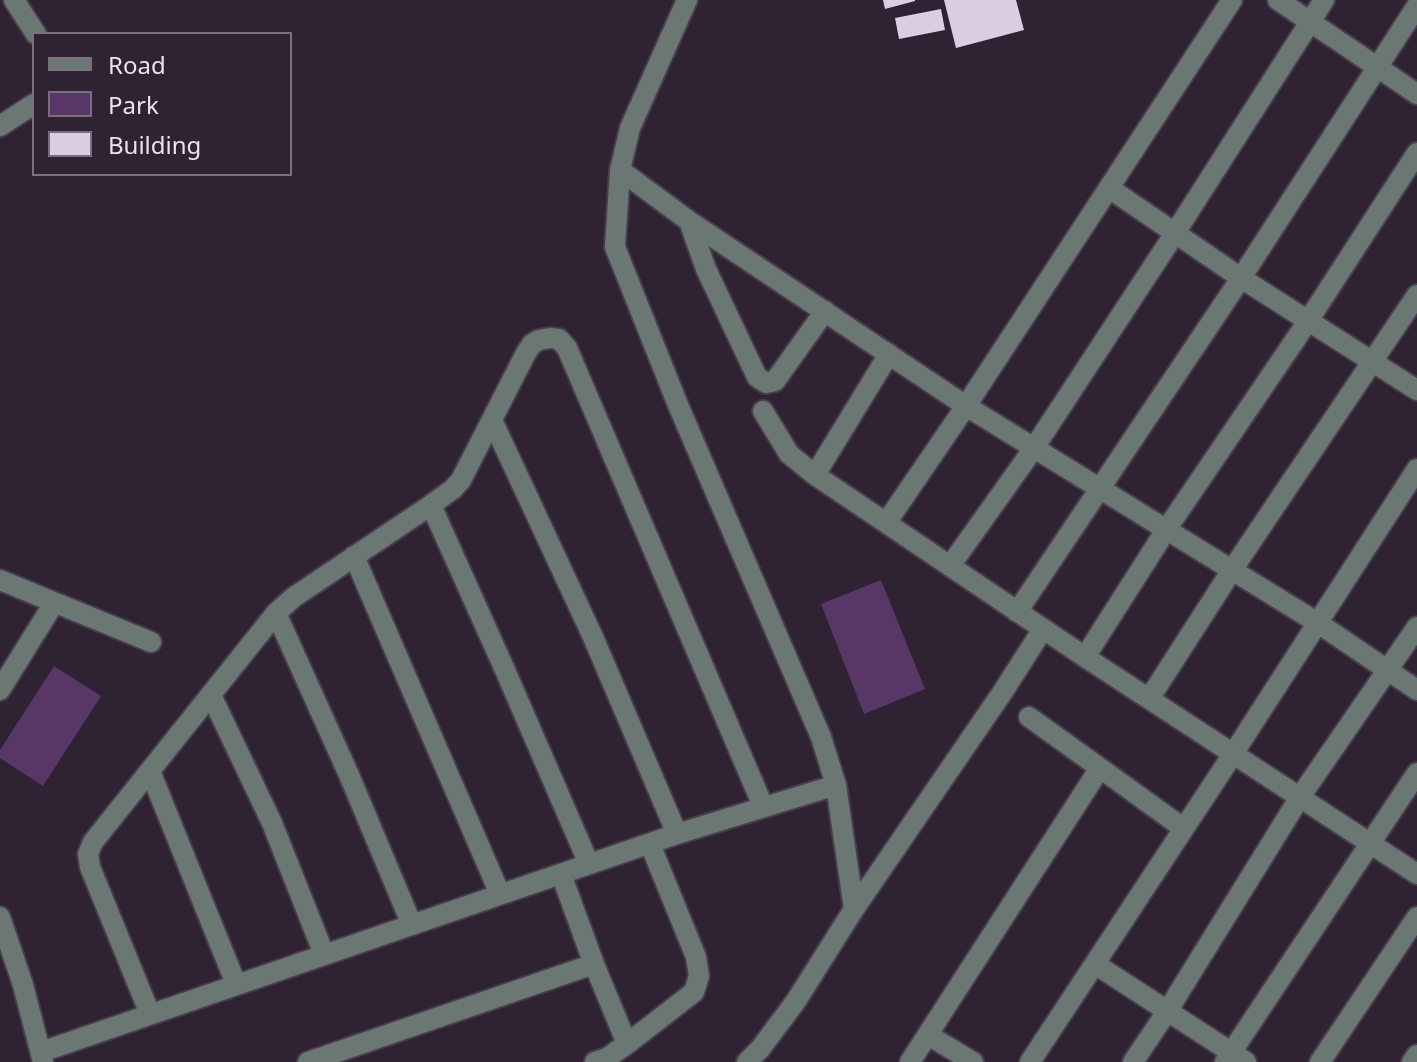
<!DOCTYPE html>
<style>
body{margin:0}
#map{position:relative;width:1417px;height:1062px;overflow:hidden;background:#2e2233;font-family:"Noto Sans",sans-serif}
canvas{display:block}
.legend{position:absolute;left:32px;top:32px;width:260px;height:144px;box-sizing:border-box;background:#2e2233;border:2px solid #796f7e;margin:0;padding:10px 14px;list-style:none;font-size:24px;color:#eae2ee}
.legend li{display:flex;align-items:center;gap:16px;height:40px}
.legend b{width:40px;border:2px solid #796f7e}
</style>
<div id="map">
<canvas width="1417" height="1062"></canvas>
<ul class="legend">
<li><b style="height:10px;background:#6b7773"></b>Road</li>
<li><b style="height:22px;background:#583766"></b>Park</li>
<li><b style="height:22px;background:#dccde3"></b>Building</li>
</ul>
</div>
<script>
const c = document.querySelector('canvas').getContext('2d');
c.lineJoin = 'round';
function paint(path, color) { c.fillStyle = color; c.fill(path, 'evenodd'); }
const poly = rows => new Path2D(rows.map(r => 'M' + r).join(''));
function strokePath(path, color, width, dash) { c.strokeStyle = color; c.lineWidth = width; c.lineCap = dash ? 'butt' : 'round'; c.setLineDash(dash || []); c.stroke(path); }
paint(poly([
 [881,580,925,689,864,714,821,604],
 [54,666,101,696,43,786,0,758,0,750]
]), '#583766');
paint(poly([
 [883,0,915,0,915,1,885,9],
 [944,0,1016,0,1024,30,956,48],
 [941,9,945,30,899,39,895,18]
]), '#dccde3');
const minor = poly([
 [14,0,36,34],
 [687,0,630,128,620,170,615,247,678,405,821,737,836,785,854,909],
 [1278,0,1417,94],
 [0,126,34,104],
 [620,170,689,221,966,406,1318,623,1417,690],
 [1109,188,1241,278,1417,390],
 [689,221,706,269,757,377,766,383,775,381,825,311],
 [763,411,789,454,815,475,1085,657,1417,874],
 [492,420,593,637,677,834],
 [815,475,889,354],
 [431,505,505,670,589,864],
 [886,523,966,406,1232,0],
 [354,556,500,894],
 [950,566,1034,448,1175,233,1324,0],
 [0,580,151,642],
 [1017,612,1241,278,1417,6],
 [276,613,349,775,412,925],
 [1085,657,1166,530,1308,321,1417,153],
 [0,690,54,603],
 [211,695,272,823,324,954],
 [1149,699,1232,570,1417,295],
 [1029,717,1100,768],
 [150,771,236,984],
 [561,874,594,964,627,1044],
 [0,917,23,985,43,1062],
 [1095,964,1246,1062],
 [150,1014,90,867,88,854,93,842,276,613,294,597,431,505,453,489,461,480,526,353,532,344,539,340,550,338,559,339,567,348,763,806],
 [928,1035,973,1062],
 [41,1052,677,834,836,785],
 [308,1062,594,964],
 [595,1062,607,1058,627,1044,694,992,699,976,696,957,650,844],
 [747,1062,760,1049,796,1001,854,909,1002,693,1043,629],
 [910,1062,1100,768,1183,828],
 [1030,1062,1233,754,1417,469],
 [1133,1062,1168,1010,1300,797,1417,627],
 [1225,1062,1417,773],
 [1320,1062,1417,917],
 [1412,1062,1417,1055]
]);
strokePath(minor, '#483d4d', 24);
strokePath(minor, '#6b7773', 20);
</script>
